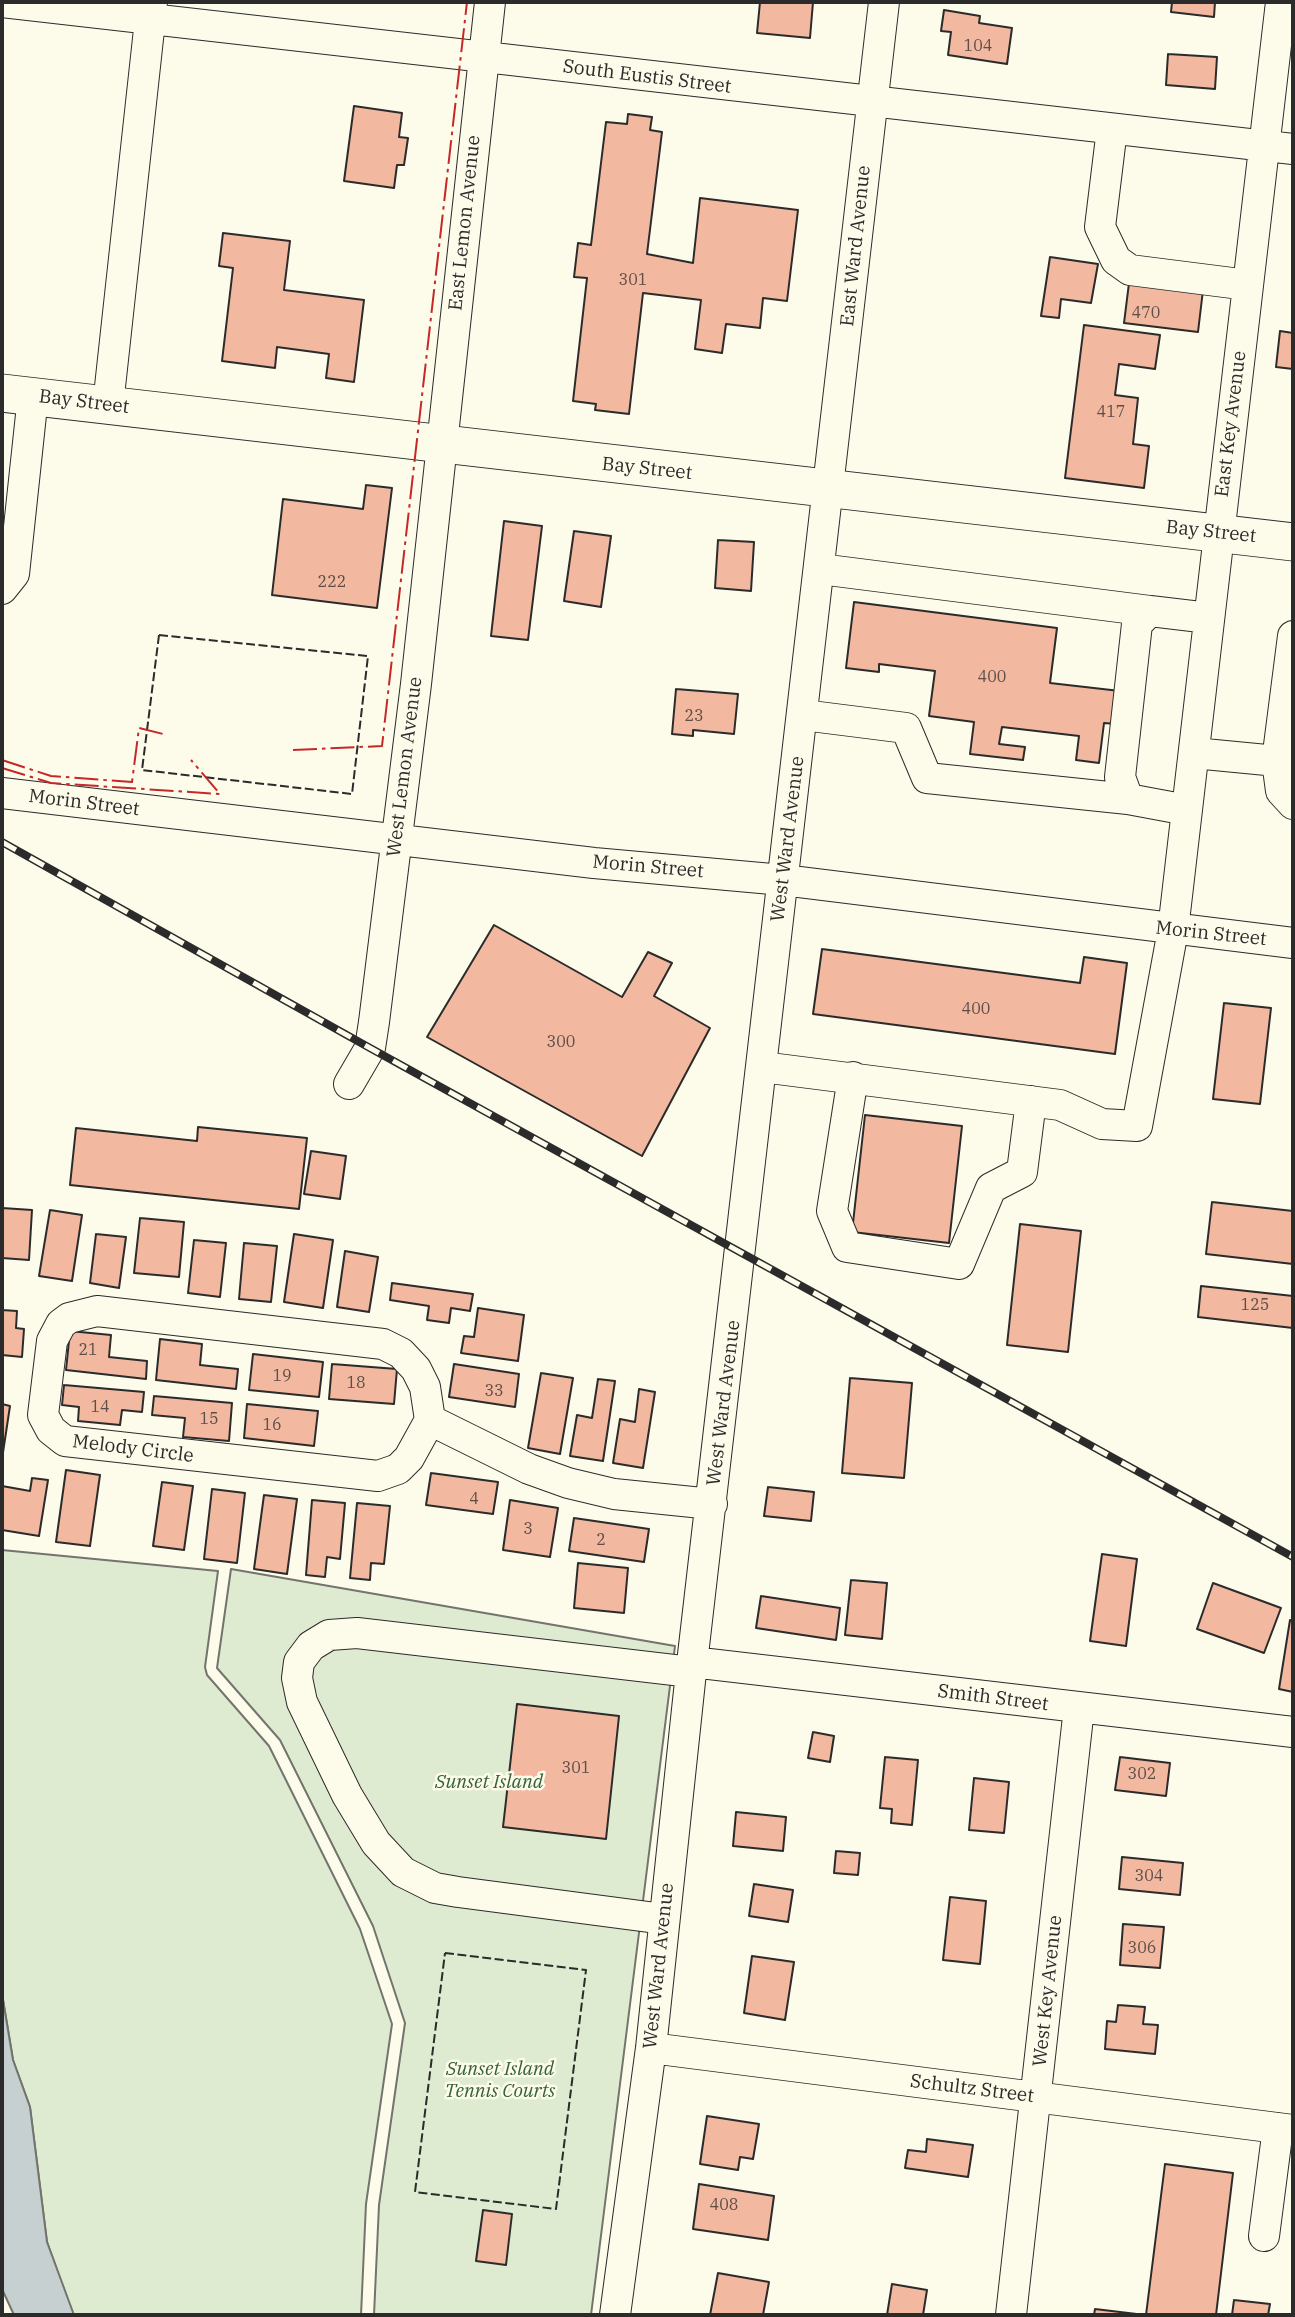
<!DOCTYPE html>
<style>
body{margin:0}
#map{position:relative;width:1295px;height:2317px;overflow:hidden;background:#fdfbea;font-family:"IBM Plex Serif",serif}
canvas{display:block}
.frame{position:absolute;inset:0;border:4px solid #2b2b2b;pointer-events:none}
</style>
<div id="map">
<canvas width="1295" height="2317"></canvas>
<div class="frame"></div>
</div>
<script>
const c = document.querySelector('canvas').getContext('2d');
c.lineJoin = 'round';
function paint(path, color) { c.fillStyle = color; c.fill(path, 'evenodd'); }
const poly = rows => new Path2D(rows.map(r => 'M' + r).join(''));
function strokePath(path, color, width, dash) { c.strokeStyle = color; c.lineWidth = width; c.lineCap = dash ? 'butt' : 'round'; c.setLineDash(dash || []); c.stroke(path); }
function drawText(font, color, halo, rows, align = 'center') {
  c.font = font + ' "IBM Plex Serif",serif'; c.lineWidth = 5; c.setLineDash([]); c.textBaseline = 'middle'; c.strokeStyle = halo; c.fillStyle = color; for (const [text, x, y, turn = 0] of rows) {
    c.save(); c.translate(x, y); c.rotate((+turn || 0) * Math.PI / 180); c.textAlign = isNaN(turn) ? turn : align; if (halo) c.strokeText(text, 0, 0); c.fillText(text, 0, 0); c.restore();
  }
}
const green = poly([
 [2,1550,218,1571,205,1667,207,1675,269,1746,360,1929,392,2024,366,2204,361,2315,74,2315,72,2312,47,2242,30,2107,13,2060,2,1994,2,1550],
 [231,1569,675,1646,591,2315,374,2315,379,2205,405,2023,373,1926,280,1740,217,1668,231,1569]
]);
paint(green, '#deebd1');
strokePath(green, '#74746e', 2);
const water = poly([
 [2,1994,13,2060,30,2107,47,2242,74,2315,14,2315,2,2289,2,1994]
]);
paint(water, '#c7d0d0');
strokePath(water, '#74746e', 2);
const building = poly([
 [760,2,813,2,810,38,757,33,760,2],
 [1172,2,1215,2,1214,17,1171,12,1172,2],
 [944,10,980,16,979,23,1012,28,1007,64,948,55,951,32,941,31,944,10],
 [1168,54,1217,57,1215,89,1166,85,1168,54],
 [354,106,402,113,399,137,408,138,404,165,397,165,394,188,344,181,354,106],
 [628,114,652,117,650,130,662,132,647,254,693,263,700,198,798,210,787,301,763,298,760,328,726,324,722,353,695,349,701,300,643,293,629,414,595,410,596,404,573,401,587,278,574,277,578,243,591,245,606,122,627,124,628,114],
 [223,233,290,241,284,290,364,300,354,382,326,378,329,354,277,347,275,368,222,361,233,268,219,266,223,233],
 [1050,257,1098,264,1091,303,1061,299,1059,318,1041,316,1050,257],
 [1129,283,1203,290,1198,332,1124,323,1129,283],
 [1084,325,1160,335,1155,369,1119,364,1115,395,1138,398,1133,444,1149,446,1144,488,1065,478,1084,325],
 [1280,331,1293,333,1293,369,1276,367,1280,331],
 [366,485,392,488,377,608,272,595,283,499,363,509,366,485],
 [504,521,542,526,528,640,491,636,504,521],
 [574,531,611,536,601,607,564,601,574,531],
 [718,540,754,542,751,591,715,588,718,540],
 [854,602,1057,628,1050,683,1120,691,1116,724,1104,723,1099,763,1076,760,1079,736,1002,727,999,744,1025,747,1023,760,970,754,974,722,929,716,935,671,879,664,879,672,846,668,854,602],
 [676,689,738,694,734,734,693,730,693,736,672,734,676,689],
 [494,925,622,997,648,952,672,963,654,996,710,1028,642,1156,427,1037,494,925],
 [822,949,1080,983,1084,957,1127,963,1115,1054,813,1014,822,949],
 [1224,1003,1271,1008,1260,1104,1213,1099,1224,1003],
 [865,1115,962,1126,949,1243,852,1232,865,1115],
 [198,1127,307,1138,299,1209,70,1185,76,1128,197,1141,198,1127],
 [311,1151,346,1156,340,1199,304,1194,311,1151],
 [1212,1202,1293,1211,1293,1264,1206,1254,1212,1202],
 [2,1208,32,1210,29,1260,2,1258,2,1208],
 [50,1210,82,1215,72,1281,39,1276,50,1210],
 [140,1218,184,1222,179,1277,134,1273,140,1218],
 [1020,1224,1081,1231,1068,1352,1007,1345,1020,1224],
 [96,1234,126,1237,119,1288,90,1283,96,1234],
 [294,1234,333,1240,323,1308,284,1302,294,1234],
 [194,1240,226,1243,220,1297,188,1293,194,1240],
 [244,1243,277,1246,271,1302,239,1299,244,1243],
 [345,1251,378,1257,369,1312,337,1307,345,1251],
 [392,1283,473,1294,470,1311,451,1308,449,1323,427,1320,429,1306,390,1300,392,1283],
 [1201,1286,1293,1296,1293,1328,1198,1317,1201,1286],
 [2,1294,2,1310,17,1311,16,1328,24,1329,22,1357,2,1355,2,1294],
 [478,1308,524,1315,518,1361,461,1353,464,1336,474,1337,478,1308],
 [70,1331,111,1335,109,1357,147,1361,146,1379,66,1370,70,1331],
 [160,1339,202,1344,200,1365,238,1369,236,1389,156,1380,160,1339],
 [253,1354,323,1362,319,1397,249,1390,253,1354],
 [332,1364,397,1369,394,1404,329,1399,332,1364],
 [454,1364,519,1374,515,1407,449,1397,454,1364],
 [541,1373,573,1378,560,1454,528,1448,541,1373],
 [850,1378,912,1383,904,1478,842,1473,850,1378],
 [598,1379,615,1381,603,1461,570,1456,577,1415,592,1418,598,1379],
 [64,1385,144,1392,142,1412,122,1410,120,1425,78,1421,79,1407,62,1405,64,1385],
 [639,1389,655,1392,643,1468,613,1463,620,1419,635,1422,639,1389],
 [154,1396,232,1403,229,1441,183,1437,185,1418,152,1415,154,1396],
 [2,1404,10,1406,2,1459,2,1404],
 [247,1404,318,1411,314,1446,244,1438,247,1404],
 [66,1470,100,1475,90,1546,56,1542,66,1470],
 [431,1473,498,1482,493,1514,426,1505,431,1473],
 [32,1478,48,1480,39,1536,2,1530,2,1486,30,1491,32,1478],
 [162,1482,193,1486,184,1550,153,1546,162,1482],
 [768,1487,814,1492,811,1521,764,1516,768,1487],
 [212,1489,245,1493,237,1563,204,1559,212,1489],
 [264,1495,297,1499,287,1574,254,1569,264,1495],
 [312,1500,345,1503,340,1559,327,1557,325,1577,306,1575,312,1500],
 [510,1500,558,1508,550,1557,503,1550,510,1500],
 [357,1503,390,1506,384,1564,371,1563,370,1580,350,1578,357,1503],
 [574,1518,649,1529,644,1562,569,1551,574,1518],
 [1102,1554,1137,1559,1126,1646,1090,1641,1102,1554],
 [578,1563,628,1568,624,1613,574,1608,578,1563],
 [851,1580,887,1583,882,1639,845,1635,851,1580],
 [1213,1583,1281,1608,1264,1653,1197,1629,1213,1583],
 [761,1596,840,1608,836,1640,756,1628,761,1596],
 [1290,1620,1293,1621,1293,1692,1279,1689,1290,1620],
 [517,1704,619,1716,606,1839,503,1827,517,1704],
 [813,1732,834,1736,830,1762,808,1758,813,1732],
 [885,1757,918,1760,912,1825,891,1823,892,1809,880,1808,885,1757],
 [1120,1757,1170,1763,1166,1796,1115,1790,1120,1757],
 [974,1778,1009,1782,1004,1833,969,1830,974,1778],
 [736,1812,786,1817,783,1851,733,1846,736,1812],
 [836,1851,860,1853,858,1875,834,1873,836,1851],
 [1122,1857,1183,1863,1180,1895,1119,1889,1122,1857],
 [754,1884,793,1890,788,1922,749,1916,754,1884],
 [950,1897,986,1901,980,1964,943,1960,950,1897],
 [1123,1924,1164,1927,1160,1968,1120,1965,1123,1924],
 [752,1956,794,1962,785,2020,744,2013,752,1956],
 [1118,2005,1145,2007,1143,2024,1158,2025,1155,2054,1105,2049,1107,2021,1116,2022,1118,2005],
 [707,2116,759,2124,753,2159,740,2157,738,2170,700,2164,707,2116],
 [927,2139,973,2145,968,2177,905,2168,908,2150,926,2152,927,2139],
 [1165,2164,1233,2173,1216,2315,1146,2315,1165,2164],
 [699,2184,774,2196,768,2240,693,2229,699,2184],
 [483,2210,512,2214,506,2265,476,2261,483,2210],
 [718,2273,769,2282,763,2315,710,2315,718,2273],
 [892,2284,927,2290,923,2315,887,2315,892,2284],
 [1234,2300,1270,2304,1268,2315,1232,2315,1234,2300],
 [1095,2309,1145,2315,1094,2315,1095,2309]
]);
paint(building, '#f2b8a0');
strokePath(building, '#2b2b2b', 2);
const minor = poly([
 [2,2,1293,149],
 [1112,129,1100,227,1116,260,1130,270,1248,285],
 [108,405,152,2],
 [820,569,1150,611],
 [2,589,14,574,33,396],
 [803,715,906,728,927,778,1128,799],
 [1194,753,1277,761,1293,636],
 [1277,761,1281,791,1293,804],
 [2,793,594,863,783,880,1293,943],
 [1187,810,1128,799,1120,777,1137,624,1150,611,1209,618],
 [762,1067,1060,1105,1102,1124,1137,1126,1173,930,1281,2],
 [853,1077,832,1211,847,1247,959,1264,991,1188,1022,1172,1031,1101],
 [349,1084,370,1048,374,1022,416,684,490,2],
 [97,1311,383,1344,401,1353,416,1369,425,1387,430,1420,409,1458,398,1469,378,1476,65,1441,51,1430,43,1415,52,1341,61,1324,69,1318,97,1311],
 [430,1420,529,1469,568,1483,614,1494,712,1504],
 [692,1662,1293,1732],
 [664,1919,458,1892,435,1888,403,1872,376,1843,347,1795,302,1702,297,1678,299,1662,311,1646,329,1635,357,1633,691,1672],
 [651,2048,1293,2130],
 [1264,2236,1278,2128],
 [615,2315,651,2048,691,1672,884,2],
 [1011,2315,1079,1708]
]);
const major = poly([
 [2,393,1293,542]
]);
strokePath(minor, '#2b2b2b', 32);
strokePath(major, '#2b2b2b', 39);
strokePath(minor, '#fdfbea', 30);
strokePath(major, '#fdfbea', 37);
const rail = poly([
 [2,842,370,1048,1293,1557]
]);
strokePath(rail, '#2b2b2b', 8);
strokePath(rail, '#fdfbea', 5, [16]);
strokePath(poly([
 [159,635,368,656,352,794,142,770,159,635],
 [445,1953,586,1970,556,2209,415,2192,445,1953]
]), '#2b2b2b', 2, [9, 3.5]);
strokePath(poly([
 [293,750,382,746,467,2],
 [2,760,51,776,132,782,139,728,167,735],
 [2,768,51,783,220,794,191,760]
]), '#c62828', 2, [24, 5, 3.5, 5]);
drawText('16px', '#5d4e48', null, [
 ["104",978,46],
 ["301",633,280],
 ["470",1146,313],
 ["417",1111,412],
 ["222",332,582],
 ["400",992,677],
 ["23",694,716],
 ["400",976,1009],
 ["300",561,1042],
 ["125",1255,1305],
 ["21",88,1350],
 ["19",282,1376],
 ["18",356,1383],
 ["33",494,1391],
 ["14",100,1407],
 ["15",209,1419],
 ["16",272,1425],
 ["4",474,1499],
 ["3",528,1529],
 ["2",601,1540],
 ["301",576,1768],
 ["302",1142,1774],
 ["304",1149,1876],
 ["306",1142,1948],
 ["408",724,2205]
]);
drawText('19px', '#2b2b2b', '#fdfbea', [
 ["South Eustis Street",647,77,7],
 ["East Lemon Avenue",465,223,-84],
 ["East Ward Avenue",856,246,-84],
 ["Bay Street",84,402,7],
 ["East Key Avenue",1231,424,-83],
 ["Bay Street",647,469,6],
 ["Bay Street",1211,532,6],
 ["West Lemon Avenue",405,767,-83],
 ["Morin Street",84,803,7],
 ["West Ward Avenue",788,839,-83],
 ["Morin Street",648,867,5],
 ["Morin Street",1211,934,6],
 ["West Ward Avenue",724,1403,-83],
 ["Melody Circle",133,1449,7],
 ["Smith Street",993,1698,7],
 ["West Ward Avenue",659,1966,-84],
 ["West Key Avenue",1048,1991,-84],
 ["Schultz Street",972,2089,7]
]);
drawText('italic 19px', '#34623c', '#fdfbea', [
 ["Sunset Island",489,1783],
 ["Sunset Island",500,2070],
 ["Tennis Courts",500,2092]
]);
</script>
